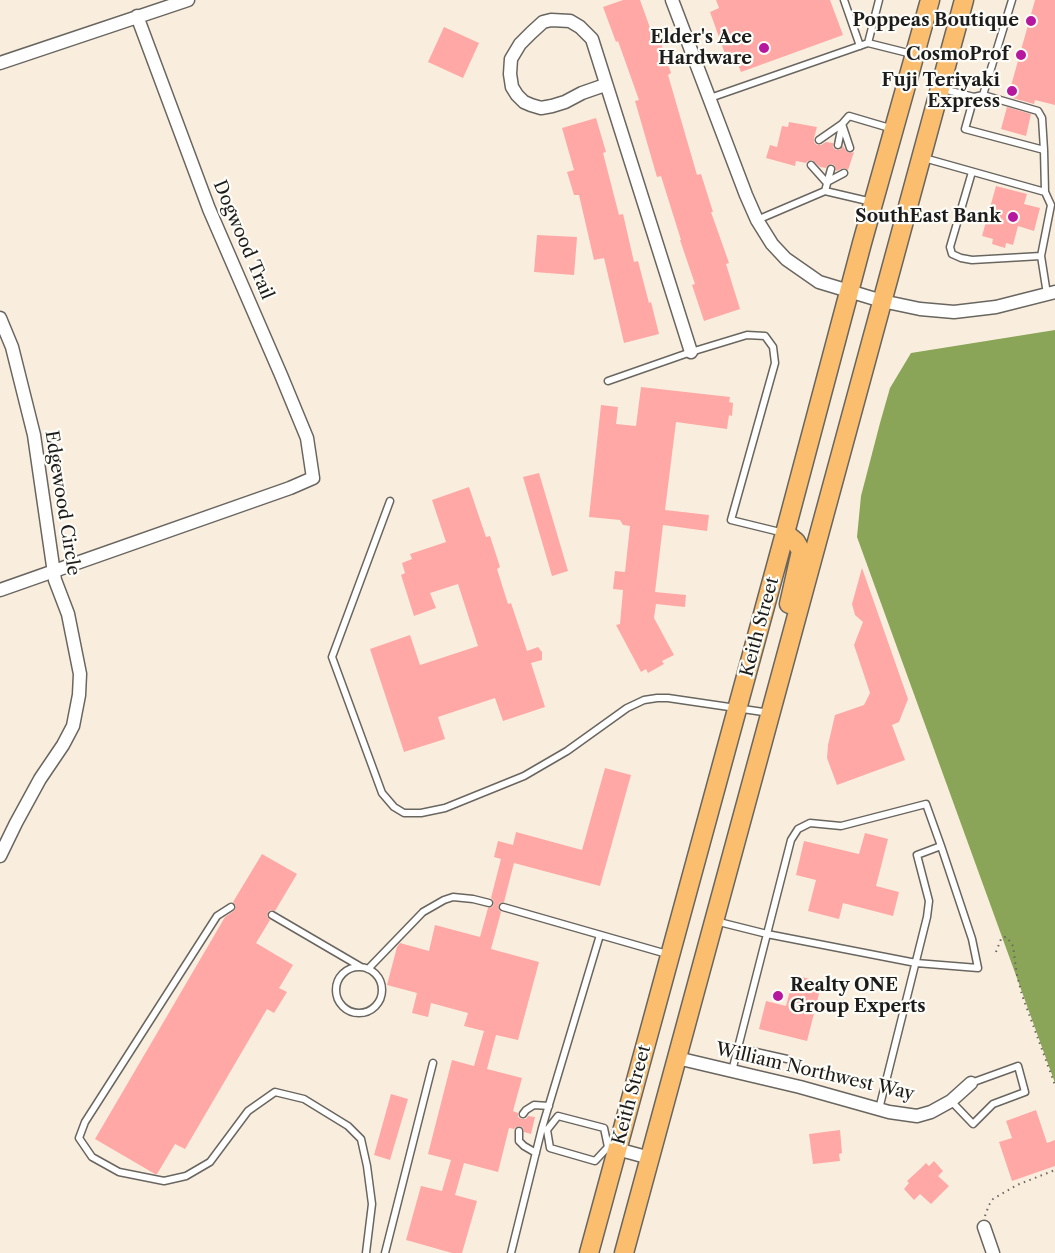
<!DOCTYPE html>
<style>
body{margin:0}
canvas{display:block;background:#f9eede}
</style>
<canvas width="1055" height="1253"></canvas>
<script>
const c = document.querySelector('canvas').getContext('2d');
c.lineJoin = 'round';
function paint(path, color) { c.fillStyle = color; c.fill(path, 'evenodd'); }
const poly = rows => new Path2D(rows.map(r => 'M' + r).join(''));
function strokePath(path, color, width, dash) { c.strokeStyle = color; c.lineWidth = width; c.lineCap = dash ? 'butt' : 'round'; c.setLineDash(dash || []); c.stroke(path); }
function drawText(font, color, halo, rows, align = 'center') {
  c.font = font + ' "Libre Caslon Text",serif'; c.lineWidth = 4.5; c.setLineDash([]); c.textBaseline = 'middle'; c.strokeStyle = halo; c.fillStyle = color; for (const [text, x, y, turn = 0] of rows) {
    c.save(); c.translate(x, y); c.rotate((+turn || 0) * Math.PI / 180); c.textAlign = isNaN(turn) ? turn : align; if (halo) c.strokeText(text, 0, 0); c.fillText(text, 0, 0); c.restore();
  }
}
paint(poly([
 [1055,330,1055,1083,857,537,861,496,880,423,890,388,911,353]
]), '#8aa557');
paint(poly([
 [623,0,640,0,653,36,658,34,671,73,668,75,697,175,701,174,713,212,711,212,729,263,726,264,740,309,704,321,692,285,695,284,680,240,681,240,661,176,657,177,635,101,639,100,618,41,616,42,603,7],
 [716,0,830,0,843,35,741,72,737,62,729,65,710,12,719,8],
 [1035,0,1055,0,1055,105,1035,100,1034,104,1009,97,1010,94,1009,93],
 [444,27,479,43,463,78,428,62],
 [1007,107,1031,114,1026,136,1001,129],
 [596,118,606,152,603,153,619,215,623,214,634,262,638,261,649,303,651,302,659,334,624,343,604,258,594,260,579,195,574,195,567,172,574,170,562,128],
 [789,122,817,127,814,138,814,142,817,145,821,145,826,142,833,143,833,147,836,150,840,150,843,146,847,152,851,153,854,152,848,170,844,168,836,171,835,166,832,164,828,165,826,168,820,167,812,160,808,161,806,163,796,161,795,166,766,158,770,145,777,147,782,126,788,127],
 [996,186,1027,194,1024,204,1040,208,1034,231,1018,226,1013,245,1006,243,1005,248,992,244,993,239,982,236],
 [537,235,577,237,574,275,534,272],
 [641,387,730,397,729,402,733,403,732,416,729,415,727,429,676,422,665,510,709,515,707,531,663,525,655,592,686,595,685,607,656,604,654,618,674,655,662,661,664,664,648,673,646,669,641,672,616,625,620,624,623,590,613,589,615,571,625,572,630,526,623,525,620,520,589,517,601,405,618,407,616,424,636,426],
 [539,473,568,571,552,576,523,477],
 [469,487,486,537,490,536,500,567,497,569,508,604,511,603,527,651,538,647,542,652,542,660,531,663,545,707,503,721,495,698,438,717,445,739,404,752,370,649,410,635,420,665,478,646,458,584,430,593,436,608,414,616,401,575,405,573,402,563,412,559,410,554,446,542,432,500],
 [862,568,908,699,899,722,892,725,905,760,837,785,827,758,828,745,835,715,864,705,870,693,854,645,863,622,855,615,852,604],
 [605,768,631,775,600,886,514,863,504,902,500,903,498,906,499,910,501,912,491,949,539,962,518,1040,496,1035,487,1069,522,1078,513,1111,518,1113,518,1117,522,1119,526,1119,528,1116,535,1117,531,1134,524,1132,523,1128,520,1126,516,1127,514,1129,509,1128,498,1172,464,1163,455,1195,477,1201,462,1253,452,1253,406,1240,421,1186,442,1191,451,1160,428,1154,452,1060,474,1066,484,1031,464,1026,468,1013,431,1003,428,1017,412,1013,417,993,387,985,397,947,400,943,429,951,435,925,480,937,488,908,492,907,494,904,493,900,491,898,501,859,494,857,498,841,513,845,516,832,582,850],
 [865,833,888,839,876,886,899,892,893,916,843,903,839,919,808,911,816,880,796,875,804,841,859,854],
 [262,854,297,874,275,911,271,910,268,912,267,916,270,920,256,943,293,965,279,988,287,992,274,1013,267,1009,185,1149,175,1144,157,1174,155,1174,95,1139,225,917,235,910,236,906,233,902],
 [794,975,822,982,807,1041,759,1029,766,1001,786,1006],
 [391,1094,408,1099,390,1160,374,1155],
 [1036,1110,1047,1143,1055,1140,1055,1166,1012,1181,999,1142,1012,1138,1006,1121],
 [840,1130,842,1153,839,1154,840,1161,813,1164,809,1134],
 [934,1161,943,1171,938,1176,949,1186,931,1204,920,1194,914,1200,904,1189,909,1183,907,1181,920,1169,926,1163,929,1166]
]), '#ffa8a5');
const lane = poly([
 [844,0,860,46],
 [868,43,879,0],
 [943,89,974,97,983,95,1012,0],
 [974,97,965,129,1044,150,1042,118,1038,111,983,95],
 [710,98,868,43,912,54],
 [842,124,850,148],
 [819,140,842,124,849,116,893,129],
 [838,145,842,125],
 [1044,150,1045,192,1051,205,1041,256,1047,294],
 [924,158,1045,192],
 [811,165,827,183],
 [831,169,825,191,872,202],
 [972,172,950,247,952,254,961,258,972,260,1041,256],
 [827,182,844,173],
 [757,220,825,191],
 [608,381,691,352,747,335,765,336,773,347,775,363,731,520,784,533],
 [390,501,332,657,382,793,394,807,404,813,421,813,445,808,524,776,567,751,627,708,644,700,657,698,668,698,770,713],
 [231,907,217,916,85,1122,79,1138,92,1157,119,1172,164,1181,186,1176,210,1162,248,1111,275,1092,304,1099,348,1126,361,1139,367,1166,372,1204,366,1253],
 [503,907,667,954],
 [272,915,361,967],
 [715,921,767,934,916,963,978,968,972,939,941,846],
 '336 990a23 23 0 1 1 46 0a23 23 0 1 1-46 0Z',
 [368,969,423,912,444,900,453,897,473,899,489,903],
 [738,1048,787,1059],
 [732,1071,791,840,798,829,810,823,841,826,926,804,941,846,917,855,929,901,927,917,879,1109],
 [951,1101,973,1124,993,1104,1025,1092,1018,1066,971,1083],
 [523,1114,526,1110,534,1105,549,1106],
 [542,1128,600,935],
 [547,1130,550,1148,595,1161,608,1147],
 [519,1131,519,1141,524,1146,536,1153],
 [385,1253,433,1063],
 [511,1253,542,1128,547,1130,558,1116,604,1128,608,1147]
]);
const street = poly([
 [672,0,746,195,757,220,772,244,786,259,819,282,882,301,920,309,954,312,996,307,1055,292],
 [0,63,188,0],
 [605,85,582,93,565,102,552,106,541,108,531,105,524,102,517,95,512,87,510,74,511,59,520,44,531,33,543,22,551,20,570,21,580,27,592,39,691,352],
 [0,318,12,347,34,435,55,580,68,614,80,674,79,695,73,726,63,745,40,779,16,823,0,856],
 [0,590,290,488,313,478,307,438,281,375,209,209,137,16],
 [677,1058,800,1087,889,1112,917,1116,931,1112,951,1101,971,1083],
 [617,1149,650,1158],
 [984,1227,993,1253]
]);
const primary = poly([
 [785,533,796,542,801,551,789,604],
 [589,1253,785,533,862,243,930,0],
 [624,1253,964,0]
]);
strokePath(lane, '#696660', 9);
strokePath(street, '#696660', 15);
strokePath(primary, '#696660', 21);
strokePath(poly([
 [996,952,1001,939,1003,937,1007,937,1013,946,1017,975,1022,995,1055,1085],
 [985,1216,989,1205,993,1199,1017,1185,1055,1170]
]), '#696660', 2, [1.5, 4.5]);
strokePath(lane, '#fff', 6);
strokePath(street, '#fff', 12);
strokePath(primary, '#fbbd6e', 18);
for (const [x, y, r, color] of [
 [1031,21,6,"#b5179e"],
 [764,48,6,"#b5179e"],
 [1021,55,6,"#b5179e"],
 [1012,91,6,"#b5179e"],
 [1013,217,6,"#b5179e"],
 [778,996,6,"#b5179e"]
]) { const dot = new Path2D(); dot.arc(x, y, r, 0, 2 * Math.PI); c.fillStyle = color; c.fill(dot); strokePath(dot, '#fdfcf7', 2); }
drawText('bold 18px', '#1c1c1c', '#fdfcf7', [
 ["Poppeas Boutique",1019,21],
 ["Elder's Ace",752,38],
 ["Hardware",752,59],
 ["CosmoProf",1009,55],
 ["Fuji Teriyaki",1000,81],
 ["Express",1000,102],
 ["SouthEast Bank",1001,217],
 ["Realty ONE",790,986,"left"],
 ["Group Experts",790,1007,"left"]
], 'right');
drawText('18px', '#1c1c1c', '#fdfcf7', [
 ["Dogwood Trail",243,240,67],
 ["Edgewood Circle",62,503,81],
 ["Keith Street",760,627,-75],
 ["William Northwest Way",815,1072,13],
 ["Keith Street",632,1095,-75]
]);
</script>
